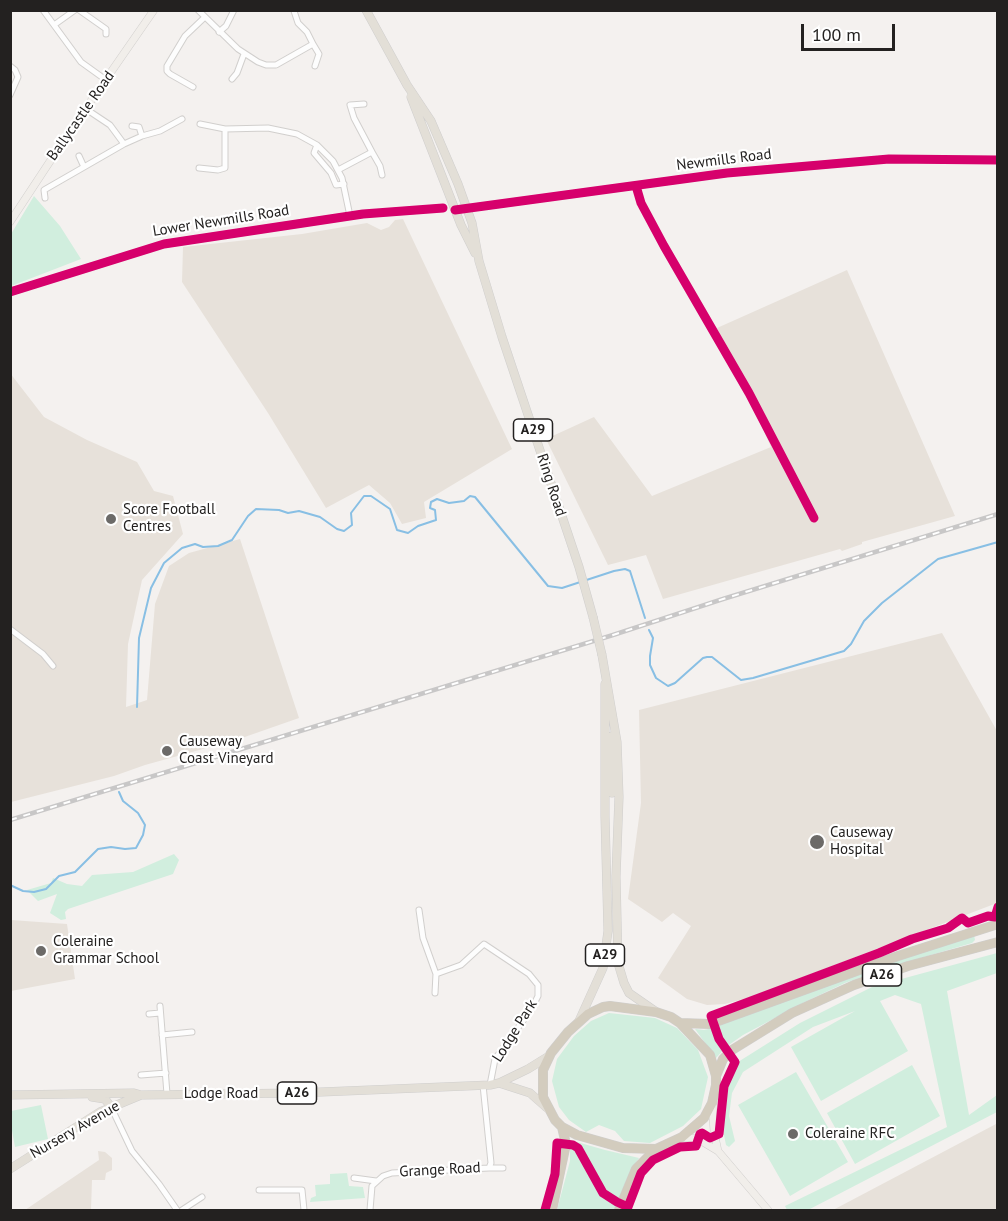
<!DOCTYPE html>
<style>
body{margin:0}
#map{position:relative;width:1008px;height:1221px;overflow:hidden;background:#f4f1ef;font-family:"PT Sans",sans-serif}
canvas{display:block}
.frame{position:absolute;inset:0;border:12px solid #232120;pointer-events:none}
.scale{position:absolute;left:801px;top:24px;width:94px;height:27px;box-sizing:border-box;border:3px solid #232120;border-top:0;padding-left:8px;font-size:18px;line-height:21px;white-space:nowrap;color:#232120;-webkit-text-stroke:4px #fff;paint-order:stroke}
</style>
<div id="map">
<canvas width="1008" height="1221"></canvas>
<div class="frame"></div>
<div class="scale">100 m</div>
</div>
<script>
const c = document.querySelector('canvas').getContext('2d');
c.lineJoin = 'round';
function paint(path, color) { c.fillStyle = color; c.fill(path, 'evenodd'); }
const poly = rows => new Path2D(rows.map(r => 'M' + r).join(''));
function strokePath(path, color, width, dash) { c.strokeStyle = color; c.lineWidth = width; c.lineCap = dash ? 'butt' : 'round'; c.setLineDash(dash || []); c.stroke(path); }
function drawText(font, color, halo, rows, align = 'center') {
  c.font = font + ' "PT Sans",sans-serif'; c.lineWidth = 4.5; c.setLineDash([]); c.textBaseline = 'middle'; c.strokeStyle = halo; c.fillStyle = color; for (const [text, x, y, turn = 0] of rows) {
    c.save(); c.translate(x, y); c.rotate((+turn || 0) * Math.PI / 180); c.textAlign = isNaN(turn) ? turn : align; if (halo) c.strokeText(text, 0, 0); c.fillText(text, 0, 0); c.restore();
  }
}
paint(poly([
 [403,219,512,449,424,502,426,518,402,524,390,503,369,485,326,508,268,413,182,282,183,247,302,234,367,223,381,230,389,227,395,220],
 [847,270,955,516,862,542,862,544,842,551,840,549,663,599,646,555,608,565,546,439,594,417,652,496,771,447,717,328],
 [10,373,44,417,87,440,137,462,154,491,173,496,183,534,142,580,128,644,126,707,147,700,155,604,169,566,189,553,240,539,299,718,239,739,145,765,114,776,11,802],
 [942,633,997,731,997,903,751,997,725,1004,707,1005,687,999,658,978,691,926,673,913,662,922,628,899,641,803,639,710],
 [11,920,67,924,75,979,11,991],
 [996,1124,997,1210,833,1210],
 [98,1151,105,1152,112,1158,112,1170,106,1173,105,1180,92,1180,91,1210,25,1210,99,1160]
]), '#e7e1da');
paint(poly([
 [34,196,60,226,81,259,11,286,11,234],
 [174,854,179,860,173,874,68,909,65,912,66,919,61,920,50,913,57,894,38,901,27,890,51,883,53,878,67,884,82,886,92,875,133,872],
 [974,935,975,940,972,943,890,967,845,983,809,1000,743,1035,726,1047,716,1058,695,1029,704,1030,713,1028,806,991],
 [997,953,997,973,947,991,969,1115,997,1095,997,1112,808,1210,787,1210,785,1206,947,1127,921,1004,895,995,880,1001,908,1051,821,1101,791,1047,855,1011,813,1027,743,1072,732,1093,729,1116,735,1141,729,1147,726,1145,721,1120,726,1087,738,1062,800,1023,872,987],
 [609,1013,655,1018,677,1028,698,1050,708,1077,701,1109,683,1126,650,1143,624,1141,615,1131,599,1125,586,1132,569,1120,559,1107,552,1081,557,1059,574,1036,591,1021],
 [912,1065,940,1116,855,1164,827,1113],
 [796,1072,848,1162,790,1196,738,1105],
 [41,1105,48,1139,15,1147,11,1125,11,1111],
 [570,1140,605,1150,639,1158,631,1170,614,1210,557,1210,570,1161],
 [347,1173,349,1186,363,1187,365,1198,310,1202,311,1198,316,1196,315,1185,330,1184,330,1174]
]), '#d1eede');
strokePath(poly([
 [649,630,653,638,650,656,650,665,656,678,668,686,675,683,703,658,707,657,712,657,741,680,753,678,844,651,851,644,864,621,882,603,938,559,998,542],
 [137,707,139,638,151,588,164,563,182,548,195,544,203,547,218,546,232,540,248,516,256,509,279,510,288,513,299,511,320,517,337,529,344,531,352,525,351,513,364,496,371,496,390,509,397,530,408,533,418,526,436,520,435,510,430,508,431,502,437,499,449,503,464,501,470,496,475,497,548,586,562,588,614,571,625,569,630,571,645,618],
 [10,885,23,891,34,892,46,889,59,876,75,872,98,849,111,847,125,849,136,848,143,835,145,825,138,813,123,801,119,792]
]), '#88bfe4', 2);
const street = poly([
 [43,10,81,62,106,80],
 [79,10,106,29,106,34],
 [198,10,238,49,258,62,266,65,276,65,313,44,307,32,298,23,294,11],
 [54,25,75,10],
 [219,32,226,26,234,10],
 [313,44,319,54,315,66],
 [10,66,15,70,18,77,10,95],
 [232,79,237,73,244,54],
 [193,87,170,74,167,71,167,66,185,36,205,17],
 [200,124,225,129,268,128,297,134,317,145,333,161,342,178,350,216],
 [132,126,139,127,142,136],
 [124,144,142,136,160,131,182,119],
 [317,145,314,153,331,173,336,185,344,184],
 [372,152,380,166,382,175],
 [79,156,84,167],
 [199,168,218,170,225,168,225,129],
 [338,170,372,152,354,118,350,105,364,104],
 [636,186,641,203,664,246,749,393,814,518],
 [45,198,44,190,124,144,110,125,86,109],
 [10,629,43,654,53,666],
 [419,910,423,938,436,974,435,993],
 [436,974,461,965,484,944,529,974,538,985,538,996,531,1010,495,1059,490,1085],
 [160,1006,167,1094],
 [149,1014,160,1013],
 [162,1035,192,1032],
 [141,1075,166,1073],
 [111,1107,132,1151,159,1184,177,1210],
 [489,1168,503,1168],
 [354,1178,376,1181],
 [259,1190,302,1190,304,1210],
 [182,1210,202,1197],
 [370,1210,372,1186,383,1176,392,1173,489,1168,491,1163,483,1085]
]);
const secondary = poly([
 [455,210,727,173,889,159,998,160],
 [10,222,68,134,154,10],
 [10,292,164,244,363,214,443,208],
 [712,1103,714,1132,718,1151],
 [682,1137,698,1139,718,1151,768,1210]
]);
const primary = poly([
 [366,10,407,85,431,121,458,184,472,223,479,261,502,337,579,567,593,617],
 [411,97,461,225,475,253],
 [602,655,617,742,619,797,616,876,618,963,624,983,629,993,655,1011],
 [612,736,612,793],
 [579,1021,603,968,608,931,605,816,605,684],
 [499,1083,530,1093,547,1108],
 [10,1095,134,1093,141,1095,297,1093,490,1085,499,1083,528,1069,549,1056],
 [92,1097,105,1099,111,1107],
 [10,1169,100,1112,141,1095]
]);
const highway = poly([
 [610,1006,656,1012,671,1017,680,1023,710,1055,716,1076,716,1085,712,1103,704,1118,682,1137,656,1149,623,1148,577,1135,562,1127,555,1120,543,1097,543,1070,551,1053,568,1032,588,1014,603,1007,610,1006],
 [680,1023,710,1024,898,956,998,924],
 [716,1076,723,1059,732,1050,792,1013,854,985,908,966,998,942],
 [552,1210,566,1144,562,1127],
 [619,1210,636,1169,656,1149]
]);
strokePath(street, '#d1cfcd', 7);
strokePath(secondary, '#d1cfcd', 8);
strokePath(primary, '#cfcecd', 9);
strokePath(highway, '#cfcecd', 10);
strokePath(street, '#fdfdfd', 5);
strokePath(secondary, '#f1eeea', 7);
strokePath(primary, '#e3dfd7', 8);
strokePath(highway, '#d3ccbe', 9);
const rail = poly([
 [10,820,613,635,723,599,998,514]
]);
strokePath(rail, '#c8c7c7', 4.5);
strokePath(rail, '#fff', 2, [7]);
const primaryBridge = poly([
 [593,617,602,655]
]);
strokePath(primaryBridge, '#cfcecd', 9, []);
strokePath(primaryBridge, '#e3dfd7', 8);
strokePath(poly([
 [636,186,641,203,664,246,749,393,814,518],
 [455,210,727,173,889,159,998,160],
 [10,292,164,244,363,214,443,208],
 [545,1210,555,1174,557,1143,573,1145,578,1148,603,1193,617,1202,628,1207,641,1173,653,1160,680,1147,696,1146,700,1134,702,1133,710,1138,719,1134,724,1086,735,1062,719,1039,711,1016,879,953,912,939,948,928,962,918,968,923,988,916,995,917,998,907]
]), '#d6006c', 9);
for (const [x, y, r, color] of [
 [111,519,6,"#6c6a68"],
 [167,751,6,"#6c6a68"],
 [817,842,8,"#6c6a68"],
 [41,951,6,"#6c6a68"],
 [793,1134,6,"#6c6a68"]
]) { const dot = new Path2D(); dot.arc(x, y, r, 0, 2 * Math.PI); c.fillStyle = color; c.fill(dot); strokePath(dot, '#fff', 2); }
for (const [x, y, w] of [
 [533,430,39],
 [605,955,39],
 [882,975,39],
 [297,1093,39]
]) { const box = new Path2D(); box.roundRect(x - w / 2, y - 11, w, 22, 4.5); c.fillStyle = '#fff'; c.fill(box); strokePath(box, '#232120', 1.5); }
drawText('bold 14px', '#232120', null, [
 ["A29",533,430],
 ["A29",605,955],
 ["A26",882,975],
 ["A26",297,1093]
]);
drawText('15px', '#232120', '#fff', [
 ["Ballycastle Road",81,116,-55],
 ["Newmills Road",724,160,-7],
 ["Lower Newmills Road",221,221,-9],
 ["Ring Road",551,485,72],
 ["Lodge Park",515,1031,-58],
 ["Lodge Road",221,1094],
 ["Nursery Avenue",75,1130,-30],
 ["Grange Road",440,1170,-3]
]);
drawText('15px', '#232120', '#fff', [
 ["Score Football",123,510],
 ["Centres",123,527],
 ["Causeway",179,742],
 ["Coast Vineyard",179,759],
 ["Causeway",830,833],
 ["Hospital",830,850],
 ["Coleraine",53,942],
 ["Grammar School",53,959],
 ["Coleraine RFC",805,1134]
], 'left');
</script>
